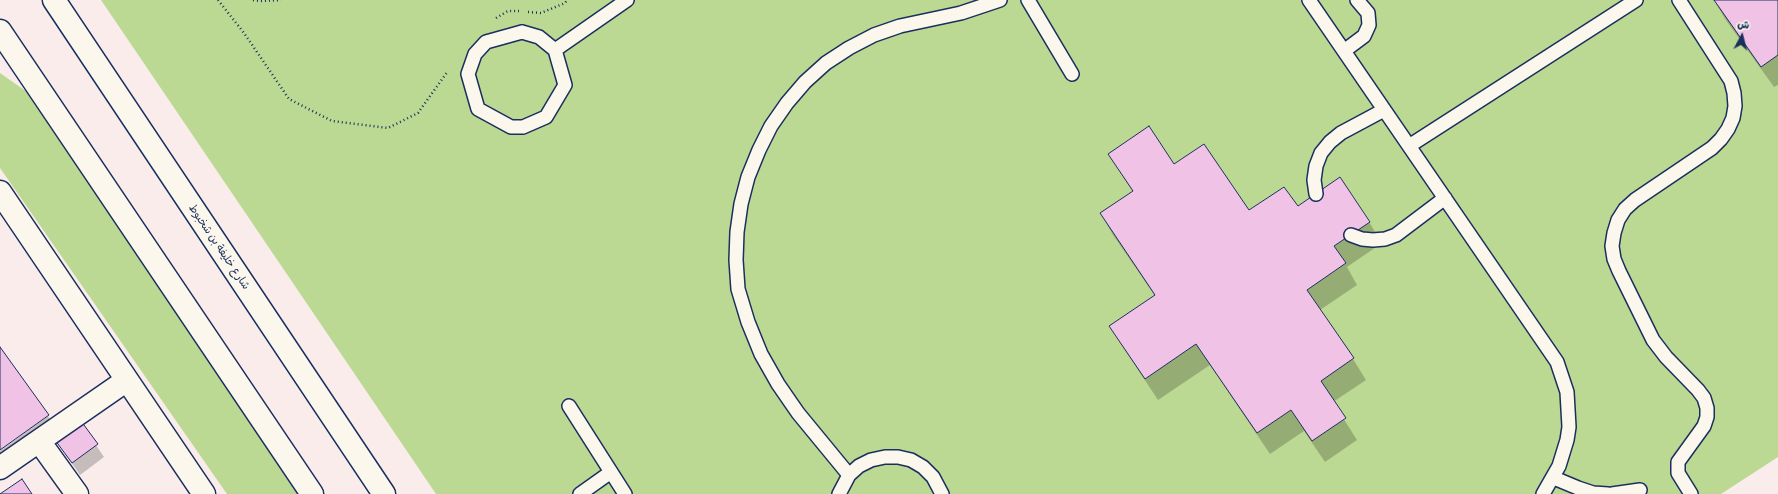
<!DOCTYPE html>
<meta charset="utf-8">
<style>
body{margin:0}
#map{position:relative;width:1778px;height:494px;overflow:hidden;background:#f9eceb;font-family:"Patrick Hand","Playpen Sans Arabic",sans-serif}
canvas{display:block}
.north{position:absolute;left:1722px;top:16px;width:40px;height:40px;-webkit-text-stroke:3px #fbf7ec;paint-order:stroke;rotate:7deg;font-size:11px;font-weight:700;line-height:16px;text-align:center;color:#1b2f5e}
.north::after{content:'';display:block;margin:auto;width:14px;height:18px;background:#1b2f5e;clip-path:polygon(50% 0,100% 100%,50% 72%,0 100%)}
</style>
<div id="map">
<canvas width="1778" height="494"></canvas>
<div class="north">ش</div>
</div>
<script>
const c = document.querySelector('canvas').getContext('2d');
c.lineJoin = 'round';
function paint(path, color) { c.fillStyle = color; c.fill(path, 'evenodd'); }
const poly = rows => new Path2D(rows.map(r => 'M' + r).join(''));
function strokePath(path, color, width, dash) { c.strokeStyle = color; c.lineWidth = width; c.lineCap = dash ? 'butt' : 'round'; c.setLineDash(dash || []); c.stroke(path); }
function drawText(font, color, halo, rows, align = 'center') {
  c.font = font + ' "Patrick Hand","Playpen Sans Arabic",sans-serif'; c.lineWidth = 3.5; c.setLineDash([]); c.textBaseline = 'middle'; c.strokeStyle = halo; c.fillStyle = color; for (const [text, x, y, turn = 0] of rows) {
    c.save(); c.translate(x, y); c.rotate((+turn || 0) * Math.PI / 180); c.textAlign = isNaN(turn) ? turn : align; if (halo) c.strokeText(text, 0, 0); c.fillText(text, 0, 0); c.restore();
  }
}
paint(poly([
 [101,0,1714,0,1761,66,1778,55,1778,457,1721,494,436,494],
 [1149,126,1174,164,1204,144,1249,210,1284,187,1298,206,1340,177,1370,221,1334,246,1346,263,1307,290,1354,358,1321,381,1346,418,1312,441,1291,410,1257,433,1196,344,1145,379,1109,326,1155,295,1100,213,1133,191,1108,154],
 [0,73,27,92,298,494,227,494,0,168]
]), '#bbd992');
paint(poly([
 [1714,0,1778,0,1778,85,1774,87,1725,19],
 [1109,154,1174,165,1248,212,1298,207,1369,222,1382,243,1347,267,1357,285,1320,310,1353,359,1366,380,1333,402,1357,440,1325,462,1304,431,1270,454,1210,365,1158,400,1123,347,1110,326,1155,296,1113,235,1101,214,1133,192],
 [48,416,58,433,0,475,0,451],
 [81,423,104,457,80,475,56,440]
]), '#0003');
const building = poly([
 [1714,0,1778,0,1778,55,1761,67,1714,0],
 [1149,126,1174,164,1204,144,1249,210,1284,187,1298,206,1340,177,1370,222,1334,246,1346,263,1307,290,1354,358,1321,381,1346,418,1312,441,1291,410,1257,433,1196,344,1145,379,1109,326,1155,295,1100,213,1133,191,1108,154,1149,126],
 [0,347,49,415,0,450,0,347],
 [81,421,98,444,72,463,55,440,81,421],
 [22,479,32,494,0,494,22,479]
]);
paint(building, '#f0c2e5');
strokePath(building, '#1b2f5e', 1);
const lane = poly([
 [1028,0,1072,74],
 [1309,0,1557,362,1567,392,1569,427,1567,440,1559,466,1543,494],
 [1679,0,1731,81,1734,93,1735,106,1733,118,1728,129,1721,139,1712,148,1635,200,1625,209,1618,220,1614,233,1612,246,1614,259,1619,271,1653,340,1666,357,1698,390,1704,398,1707,408,1707,417,1704,426,1678,462,1678,473,1691,494],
 [522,32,539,37,555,50,565,85,546,117,523,127,511,127,478,109,468,74,475,54,486,42,522,32],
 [555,50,627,0],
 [1344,51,1364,36,1369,25,1368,13,1357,0],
 [1409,146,1636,0],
 [1316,194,1314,180,1316,166,1321,153,1330,142,1341,133,1384,110],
 [1351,235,1362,239,1373,240,1385,239,1396,235,1445,198],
 [569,406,625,494],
 [849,475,798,413,778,384,761,354,748,322,738,289,736,260,737,232,741,204,748,177,759,150,771,126,787,103,805,82,826,63,849,48,874,35,900,26,961,13,1000,0],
 [1554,478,1578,488,1593,493,1608,494],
 [580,494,611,472],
 [839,494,849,475,859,466,871,460,885,457,898,457,911,460,923,467,933,477,942,494],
 [1612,494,1640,490]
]);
const street = poly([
 [0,192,204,494],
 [39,441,77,494],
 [0,468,127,380]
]);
const secondary = poly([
 [54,0,384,494],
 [0,31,312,494]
]);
strokePath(lane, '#1b2f5e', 16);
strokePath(street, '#1b2f5e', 25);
strokePath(secondary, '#1b2f5e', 25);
strokePath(poly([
 [218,0,244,33,289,99,332,121,388,128,418,113,448,71],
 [253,0,260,1,281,0],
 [528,12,541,13,565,3,567,0],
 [496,18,508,11,519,11]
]), '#1b2f5e', 2.5, [1, 3]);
strokePath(lane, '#fbf7ec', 13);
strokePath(street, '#fbf7ec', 22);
strokePath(secondary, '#fbf7ec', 22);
drawText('11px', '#1b2f5e', '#fbf7ec', [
 ["شارع خليفة بن شخبوط",219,247,56]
]);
</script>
